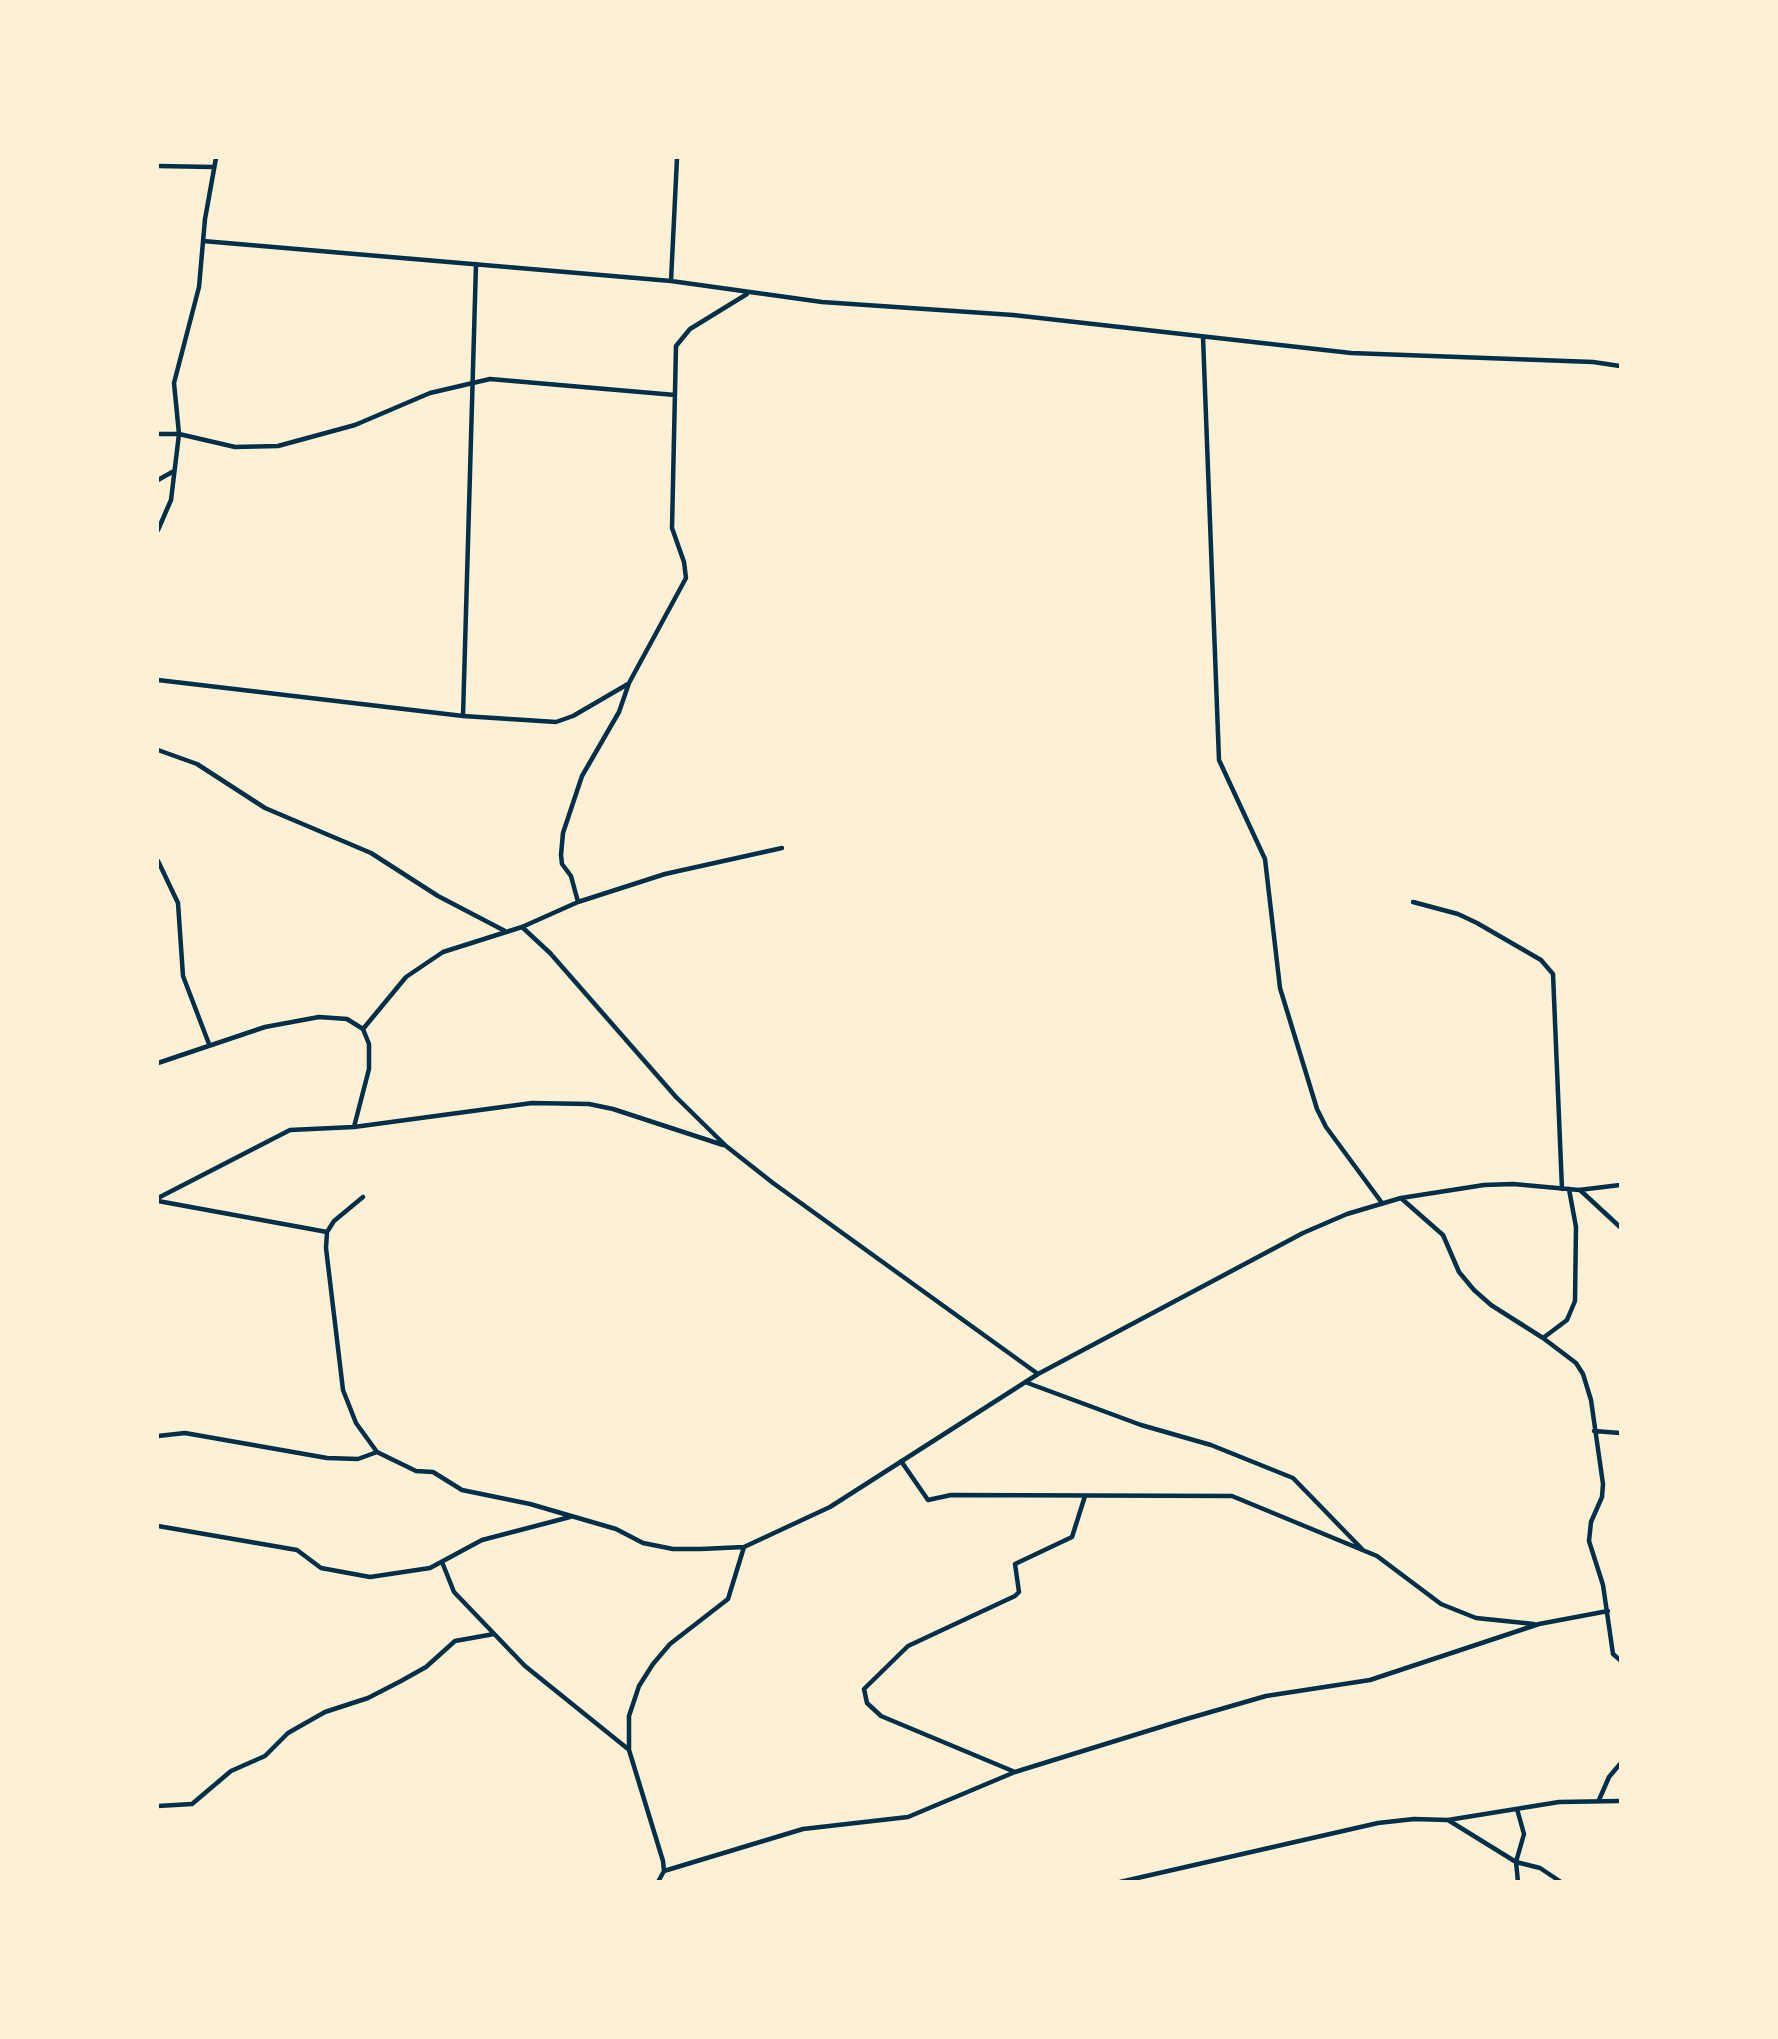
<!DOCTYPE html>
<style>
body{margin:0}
#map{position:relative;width:1778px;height:2039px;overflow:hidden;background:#fdf0d5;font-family:Literata,serif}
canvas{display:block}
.frame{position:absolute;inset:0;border:159px solid #fdf0d5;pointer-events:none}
</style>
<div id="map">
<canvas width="1778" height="2039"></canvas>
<div class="frame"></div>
</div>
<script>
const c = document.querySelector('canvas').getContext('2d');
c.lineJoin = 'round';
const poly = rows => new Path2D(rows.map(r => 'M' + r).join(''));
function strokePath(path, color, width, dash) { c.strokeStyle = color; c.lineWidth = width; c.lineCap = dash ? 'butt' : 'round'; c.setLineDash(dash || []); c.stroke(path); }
strokePath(poly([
 [158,166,213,167],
 [203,241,671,281,822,302,1013,315,1351,353,1593,362,1620,366],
 [671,281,677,158],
 [1203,337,1219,760,1265,859,1280,988,1317,1109,1326,1127,1382,1203],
 [158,434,179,434,235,447,278,446,355,425,430,393,490,379,675,395],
 [158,480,174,471],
 [158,530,171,500,179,434,174,383,199,287,205,219,216,158],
 [158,680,463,716,556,722,573,716,628,684],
 [463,716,476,264],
 [158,750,197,764,265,808,371,853,438,896,505,931],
 [158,861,178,903,183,976,209,1044],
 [578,902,571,876,562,864,561,855,563,833,582,776,619,712,629,683,686,578,684,562,672,528,676,346,690,329,747,294],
 [1413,902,1458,914,1477,923,1541,960,1553,974,1562,1189],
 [522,927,550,953,676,1097,726,1146,773,1183,1038,1374],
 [363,1029,406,977,443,952,522,927,578,902,665,874,782,848],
 [158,1063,265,1027,319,1017,347,1019,363,1029,369,1044,369,1069,354,1127],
 [1580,1190,1620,1227],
 [363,1197,334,1221,327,1232,326,1248,343,1390,356,1423,377,1452,416,1471,433,1472,462,1490,530,1504,616,1529,643,1543,673,1549,701,1549,744,1547,830,1507,1038,1374,1303,1233,1347,1214,1401,1198,1484,1185,1513,1184,1579,1190,1620,1185],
 [158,1198,290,1130,354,1127,532,1103,589,1104,613,1109,723,1145],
 [1402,1199,1443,1235,1459,1272,1474,1290,1491,1305,1543,1338,1576,1363,1583,1374,1591,1400,1603,1484,1602,1497,1591,1522,1589,1541,1603,1585,1613,1654,1620,1660],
 [158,1201,327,1232],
 [1543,1338,1567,1320,1575,1301,1576,1227,1569,1189],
 [1025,1382,1141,1425,1211,1445,1293,1478,1362,1549],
 [1594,1431,1620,1433],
 [158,1436,185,1433,327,1458,358,1459,377,1452],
 [901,1461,928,1500,951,1495,1232,1496,1377,1556,1441,1604,1476,1618,1534,1624],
 [158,1526,297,1550,321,1568,370,1577,430,1568,482,1540,570,1517],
 [442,1562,454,1592,525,1666,628,1749],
 [1015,1772,881,1716,867,1703,864,1689,908,1646,1015,1596,1019,1592,1015,1564,1072,1537,1085,1496],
 [1599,1800,1609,1777,1620,1764],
 [158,1806,192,1804,231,1771,265,1756,288,1733,325,1712,368,1698,401,1681,426,1667,455,1641,494,1634],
 [1517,1809,1524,1834,1516,1862,1540,1868,1561,1882],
 [1448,1820,1559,1802,1620,1801],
 [664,1871,803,1829,908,1817,1015,1772,1183,1720,1266,1696,1370,1680,1539,1624,1608,1611],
 [658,1882,664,1871,663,1861,629,1750,629,1716,639,1686,653,1664,670,1644,728,1599,744,1547],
 [1120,1882,1378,1823,1414,1819,1448,1820,1516,1862,1518,1882]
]), '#003049', 4.5);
</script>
